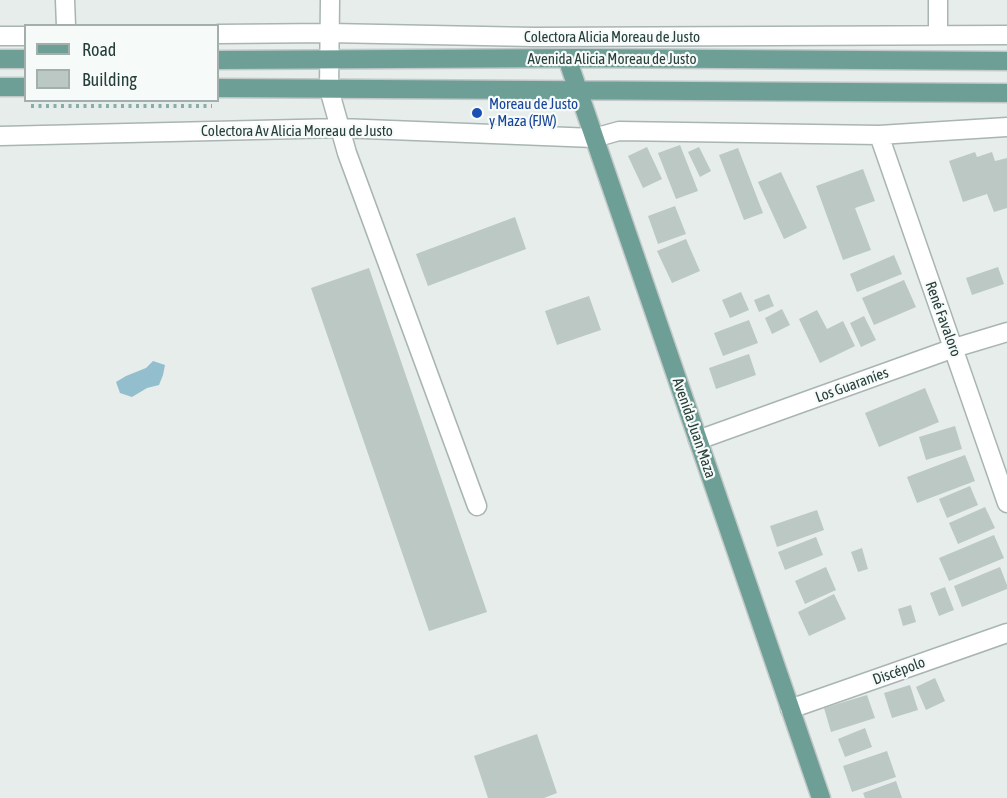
<!DOCTYPE html>
<meta charset="utf-8">
<style>
body{margin:0}
#map{position:relative;width:1007px;height:798px;overflow:hidden;background:#e6edeb;font-family:"Asap Condensed",sans-serif}
canvas{display:block}
.legend{position:absolute;left:24px;top:24px;width:195px;height:78px;box-sizing:border-box;background:#f6faf8;border:2px solid #a3afac;margin:0;padding:8px 10px;list-style:none;font-size:18px;color:#263e3a}
.legend li{display:flex;align-items:center;gap:12px;height:30px}
.legend b{width:30px;border:2px solid #a3afac}
</style>
<div id="map">
<canvas width="1007" height="798"></canvas>
<ul class="legend">
<li><b style="height:8px;background:#6e9f97"></b>Road</li>
<li><b style="height:16px;background:#bbc8c4"></b>Building</li>
</ul>
</div>
<script>
const c = document.querySelector('canvas').getContext('2d');
c.lineJoin = 'round';
function paint(path, color) { c.fillStyle = color; c.fill(path, 'evenodd'); }
const poly = rows => new Path2D(rows.map(r => 'M' + r).join(''));
function strokePath(path, color, width, dash) { c.strokeStyle = color; c.lineWidth = width; c.lineCap = dash ? 'butt' : 'round'; c.setLineDash(dash || []); c.stroke(path); }
function drawText(font, color, halo, rows, align = 'center') {
  c.font = font + ' "Asap Condensed",sans-serif'; c.lineWidth = 4.5; c.setLineDash([]); c.textBaseline = 'middle'; c.strokeStyle = halo; c.fillStyle = color; for (const [text, x, y, turn = 0] of rows) {
    c.save(); c.translate(x, y); c.rotate((+turn || 0) * Math.PI / 180); c.textAlign = isNaN(turn) ? turn : align; if (halo) c.strokeText(text, 0, 0); c.fillText(text, 0, 0); c.restore();
  }
}
paint(poly([
 [153,361,165,365,163,375,159,385,147,388,132,397,120,393,116,382,126,376,146,368]
]), '#93becd');
paint(poly([
 [680,145,698,191,676,199,658,153],
 [647,147,662,179,643,188,628,156],
 [699,147,711,171,700,177,688,152],
 [738,148,763,213,744,220,719,155],
 [975,152,977,157,992,152,995,161,1007,158,1007,208,994,212,987,194,963,202,949,161],
 [863,169,875,201,855,208,871,250,843,260,816,186],
 [781,172,807,228,784,239,758,182],
 [675,206,686,234,658,244,648,216],
 [515,217,526,249,428,286,416,254],
 [686,239,700,271,672,283,657,251],
 [894,255,902,274,857,292,850,274],
 [998,267,1004,284,972,295,966,278],
 [369,268,487,612,429,631,311,288],
 [904,280,916,307,874,325,862,298],
 [741,292,749,310,730,318,722,300],
 [769,294,774,306,759,312,754,300],
 [589,296,601,330,557,345,545,311],
 [782,309,790,325,772,334,765,318],
 [817,310,827,329,843,321,855,346,820,363,799,319],
 [864,316,876,340,861,347,850,323],
 [749,320,758,343,723,356,714,333],
 [749,354,756,375,716,389,709,368],
 [925,388,939,422,879,447,865,413],
 [955,426,962,449,926,460,919,437],
 [965,455,975,481,917,503,907,477],
 [970,486,978,505,947,518,939,499],
 [985,507,995,528,958,544,949,523],
 [817,510,824,530,777,547,770,526],
 [994,535,1004,558,949,581,939,558],
 [816,537,823,555,785,570,778,552],
 [862,548,868,569,858,572,851,552],
 [826,567,836,590,805,604,795,581],
 [1000,567,1007,585,1007,589,962,607,954,586],
 [945,587,954,610,939,616,930,593],
 [834,594,846,619,809,636,798,612],
 [911,605,916,622,903,626,898,609],
 [935,678,945,701,926,710,916,687],
 [910,685,918,710,892,718,884,693],
 [867,695,875,718,831,732,824,708],
 [865,728,872,747,845,757,838,739],
 [537,734,557,793,544,798,488,798,474,756],
 [887,751,896,777,852,792,843,766],
 [896,781,902,798,865,798,863,793]
]), '#bbc8c4');
const minor = poly([
 [65,0,66,26],
 [330,0,329,89,347,153,477,506],
 [218,34,329,33,534,37,1007,35],
 [938,35,938,0],
 [0,36,26,36],
 [879,135,1007,503],
 [0,136,340,128,594,138,619,131,879,135,1007,127],
 [698,440,954,348,1007,332],
 [790,709,1007,633]
]);
const major = poly([
 [567,58,821,798],
 [0,59,26,59],
 [218,60,579,58,1007,61],
 [0,87,26,87],
 [218,88,1007,93]
]);
strokePath(minor, '#a9b5b2', 21);
strokePath(major, '#c2c9c8', 21);
strokePath(poly([
 [31,106,212,106]
]), '#89aea6', 4, [3, 4.5]);
strokePath(minor, '#fff', 18);
strokePath(major, '#6e9f97', 18);
for (const [x, y, r, color] of [
 [477,113,6,"#1a4fb4"]
]) { const dot = new Path2D(); dot.arc(x, y, r, 0, 2 * Math.PI); c.fillStyle = color; c.fill(dot); strokePath(dot, '#f6faf8', 2); }
drawText('15px', '#263e3a', '#f6faf8', [
 ["Colectora Alicia Moreau de Justo",612,37],
 ["Avenida Alicia Moreau de Justo",612,59],
 ["Colectora Av Alicia Moreau de Justo",297,131],
 ["René Favaloro",943,319,70],
 ["Los Guaraníes",852,385,-20],
 ["Avenida Juan Maza",694,428,71],
 ["Discépolo",899,671,-20]
]);
drawText('15px', '#164399', '#f6faf8', [
 ["Moreau de Justo",489,104],
 ["y Maza (FJW)",489,121]
], 'left');
</script>
